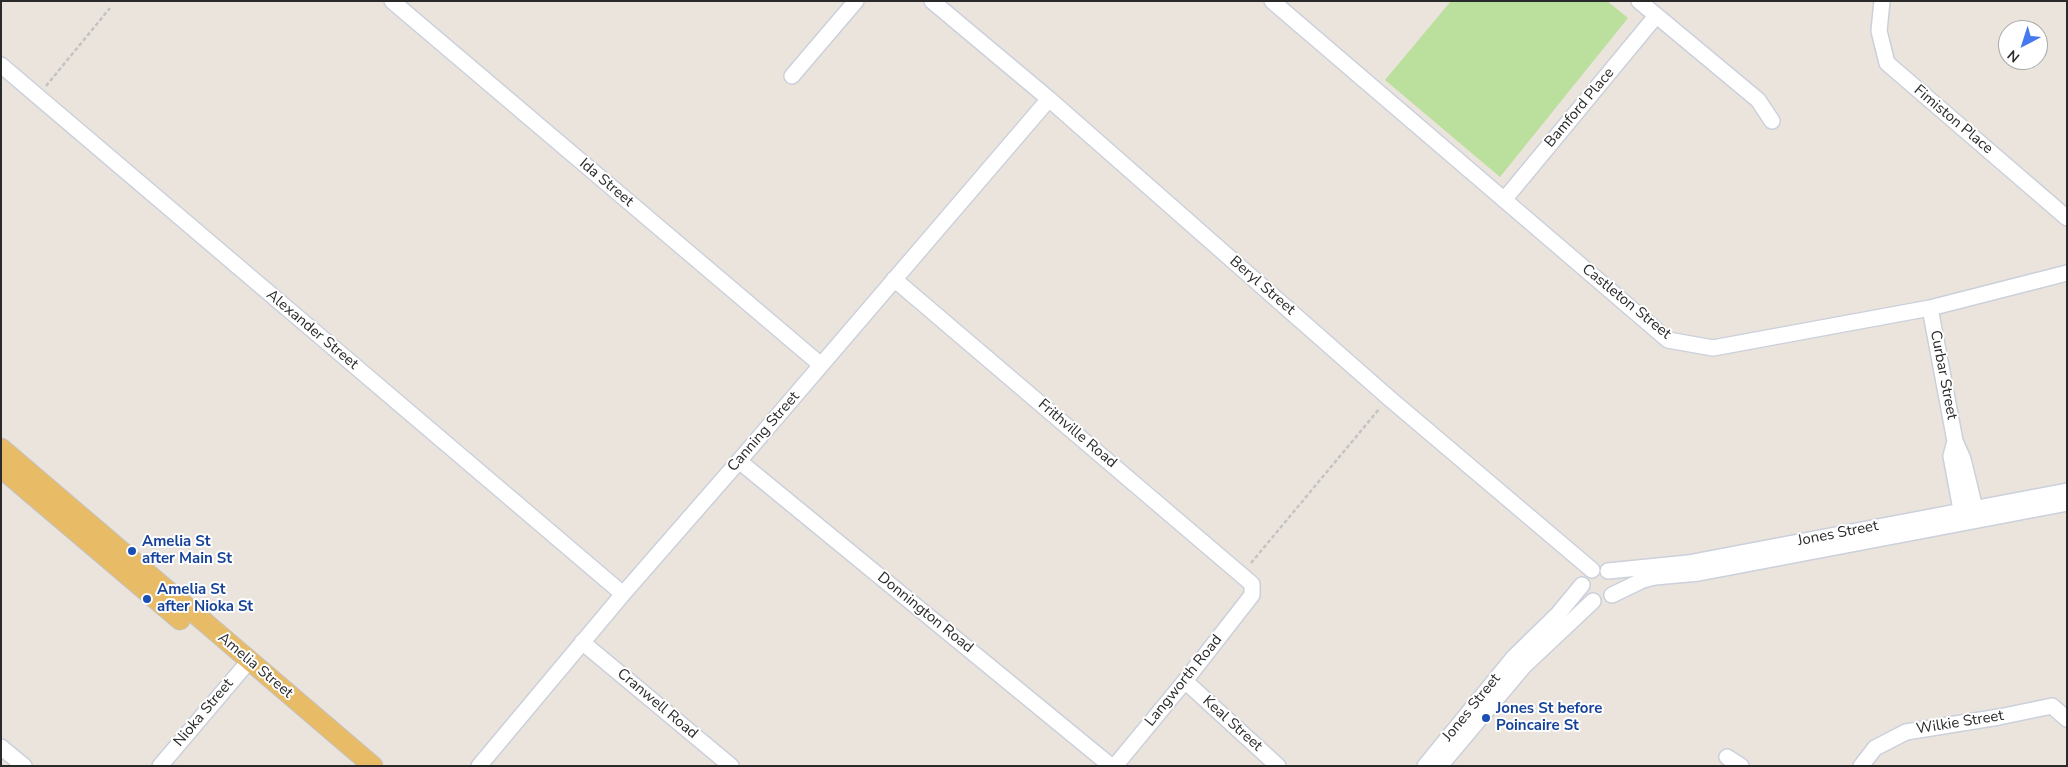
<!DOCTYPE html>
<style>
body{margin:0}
#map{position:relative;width:2068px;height:767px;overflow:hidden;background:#ebe4dd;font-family:"Nunito Sans",sans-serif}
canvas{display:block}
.frame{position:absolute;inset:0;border:2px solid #2a2a2a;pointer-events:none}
.north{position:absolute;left:1998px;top:20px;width:50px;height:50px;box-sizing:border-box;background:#fff;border:1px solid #aaa;border-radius:50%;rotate:220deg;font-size:14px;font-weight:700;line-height:20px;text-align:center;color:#2a2a2a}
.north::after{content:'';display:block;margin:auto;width:18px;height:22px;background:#4779ee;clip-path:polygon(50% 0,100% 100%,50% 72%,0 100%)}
</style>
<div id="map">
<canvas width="2068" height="767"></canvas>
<div class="frame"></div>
<div class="north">N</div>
</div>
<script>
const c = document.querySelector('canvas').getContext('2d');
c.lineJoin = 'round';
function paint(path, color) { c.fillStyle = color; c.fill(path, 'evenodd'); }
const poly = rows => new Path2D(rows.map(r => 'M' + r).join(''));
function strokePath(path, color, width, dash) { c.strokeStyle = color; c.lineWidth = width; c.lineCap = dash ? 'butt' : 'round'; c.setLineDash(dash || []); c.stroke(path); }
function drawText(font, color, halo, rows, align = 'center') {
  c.font = font + ' "Nunito Sans",sans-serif'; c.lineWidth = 4; c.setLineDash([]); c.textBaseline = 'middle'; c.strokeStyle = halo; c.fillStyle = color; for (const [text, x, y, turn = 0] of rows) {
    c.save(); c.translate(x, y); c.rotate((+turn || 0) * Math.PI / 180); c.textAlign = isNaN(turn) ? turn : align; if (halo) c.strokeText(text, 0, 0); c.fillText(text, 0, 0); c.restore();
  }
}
paint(poly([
 [1451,1,1607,1,1628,18,1500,177,1385,80]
]), '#bbdf9d');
const minor = poly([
 [392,1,821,365],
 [932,1,1049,99,1389,398,1592,570],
 [1272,1,1668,340,1713,348,1930,308,2067,273],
 [1639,1,1758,100,1772,121],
 [1882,1,1879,31,1887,63,2067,218],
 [1,65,623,594],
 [792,76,856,1],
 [1504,200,1656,16],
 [894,279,1252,584,1252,595,1185,681,1115,766],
 [1930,308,1955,441,1963,459,1977,517],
 [1955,441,1951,456,1963,520],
 [739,461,1111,766],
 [1608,571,1688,563,2067,491],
 [1612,595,1643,580,1655,577,1699,573,2067,503],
 [582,642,731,766],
 [1185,681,1278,766],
 [1,747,24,766],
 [1727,757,1741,766],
 [160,766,249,661],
 [479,766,623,594,739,461,1049,99],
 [1425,766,1514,657,1558,614,1582,585],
 [1440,766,1524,666,1593,601],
 [1861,766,1875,748,1906,732,1999,717,2052,706,2067,719]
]);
const major = poly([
 [1,448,373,766],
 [1,468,180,620]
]);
strokePath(minor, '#cbd0db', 18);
strokePath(major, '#c3c3c3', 21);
strokePath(poly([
 [46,86,110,8],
 [1251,563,1380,408]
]), '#c3c3c3', 2.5, [4, 2.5]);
strokePath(minor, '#fff', 15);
strokePath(major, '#e8bb66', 19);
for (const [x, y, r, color] of [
 [132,551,5,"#1a4fb4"],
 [147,599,5,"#1a4fb4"],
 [1486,718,5,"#1a4fb4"]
]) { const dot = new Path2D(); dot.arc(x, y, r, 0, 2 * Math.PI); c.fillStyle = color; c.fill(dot); strokePath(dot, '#fff', 2); }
drawText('15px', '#2a2a2a', '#fff', [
 ["Bamford Place",1580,108,-50],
 ["Fimiston Place",1953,120,40],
 ["Ida Street",606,183,40],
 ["Beryl Street",1262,286,41],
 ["Castleton Street",1626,302,39],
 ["Alexander Street",312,330,40],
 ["Curbar Street",1943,375,79],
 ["Canning Street",764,432,-49],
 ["Frithville Road",1077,434,40],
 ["Jones Street",1838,534,-11],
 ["Donnington Road",925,613,39],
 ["Amelia Street",255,666,40],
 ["Langworth Road",1184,681,-51],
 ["Cranwell Road",657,704,40],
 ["Jones Street",1472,708,-51],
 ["Nioka Street",204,713,-50],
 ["Wilkie Street",1960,723,-9],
 ["Keal Street",1232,724,42]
]);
drawText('bold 15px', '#164399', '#fff', [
 ["Amelia St",142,542],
 ["after Main St",142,559],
 ["Amelia St",157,590],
 ["after Nioka St",157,607],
 ["Jones St before",1496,709],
 ["Poincaire St",1496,726]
], 'left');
</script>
